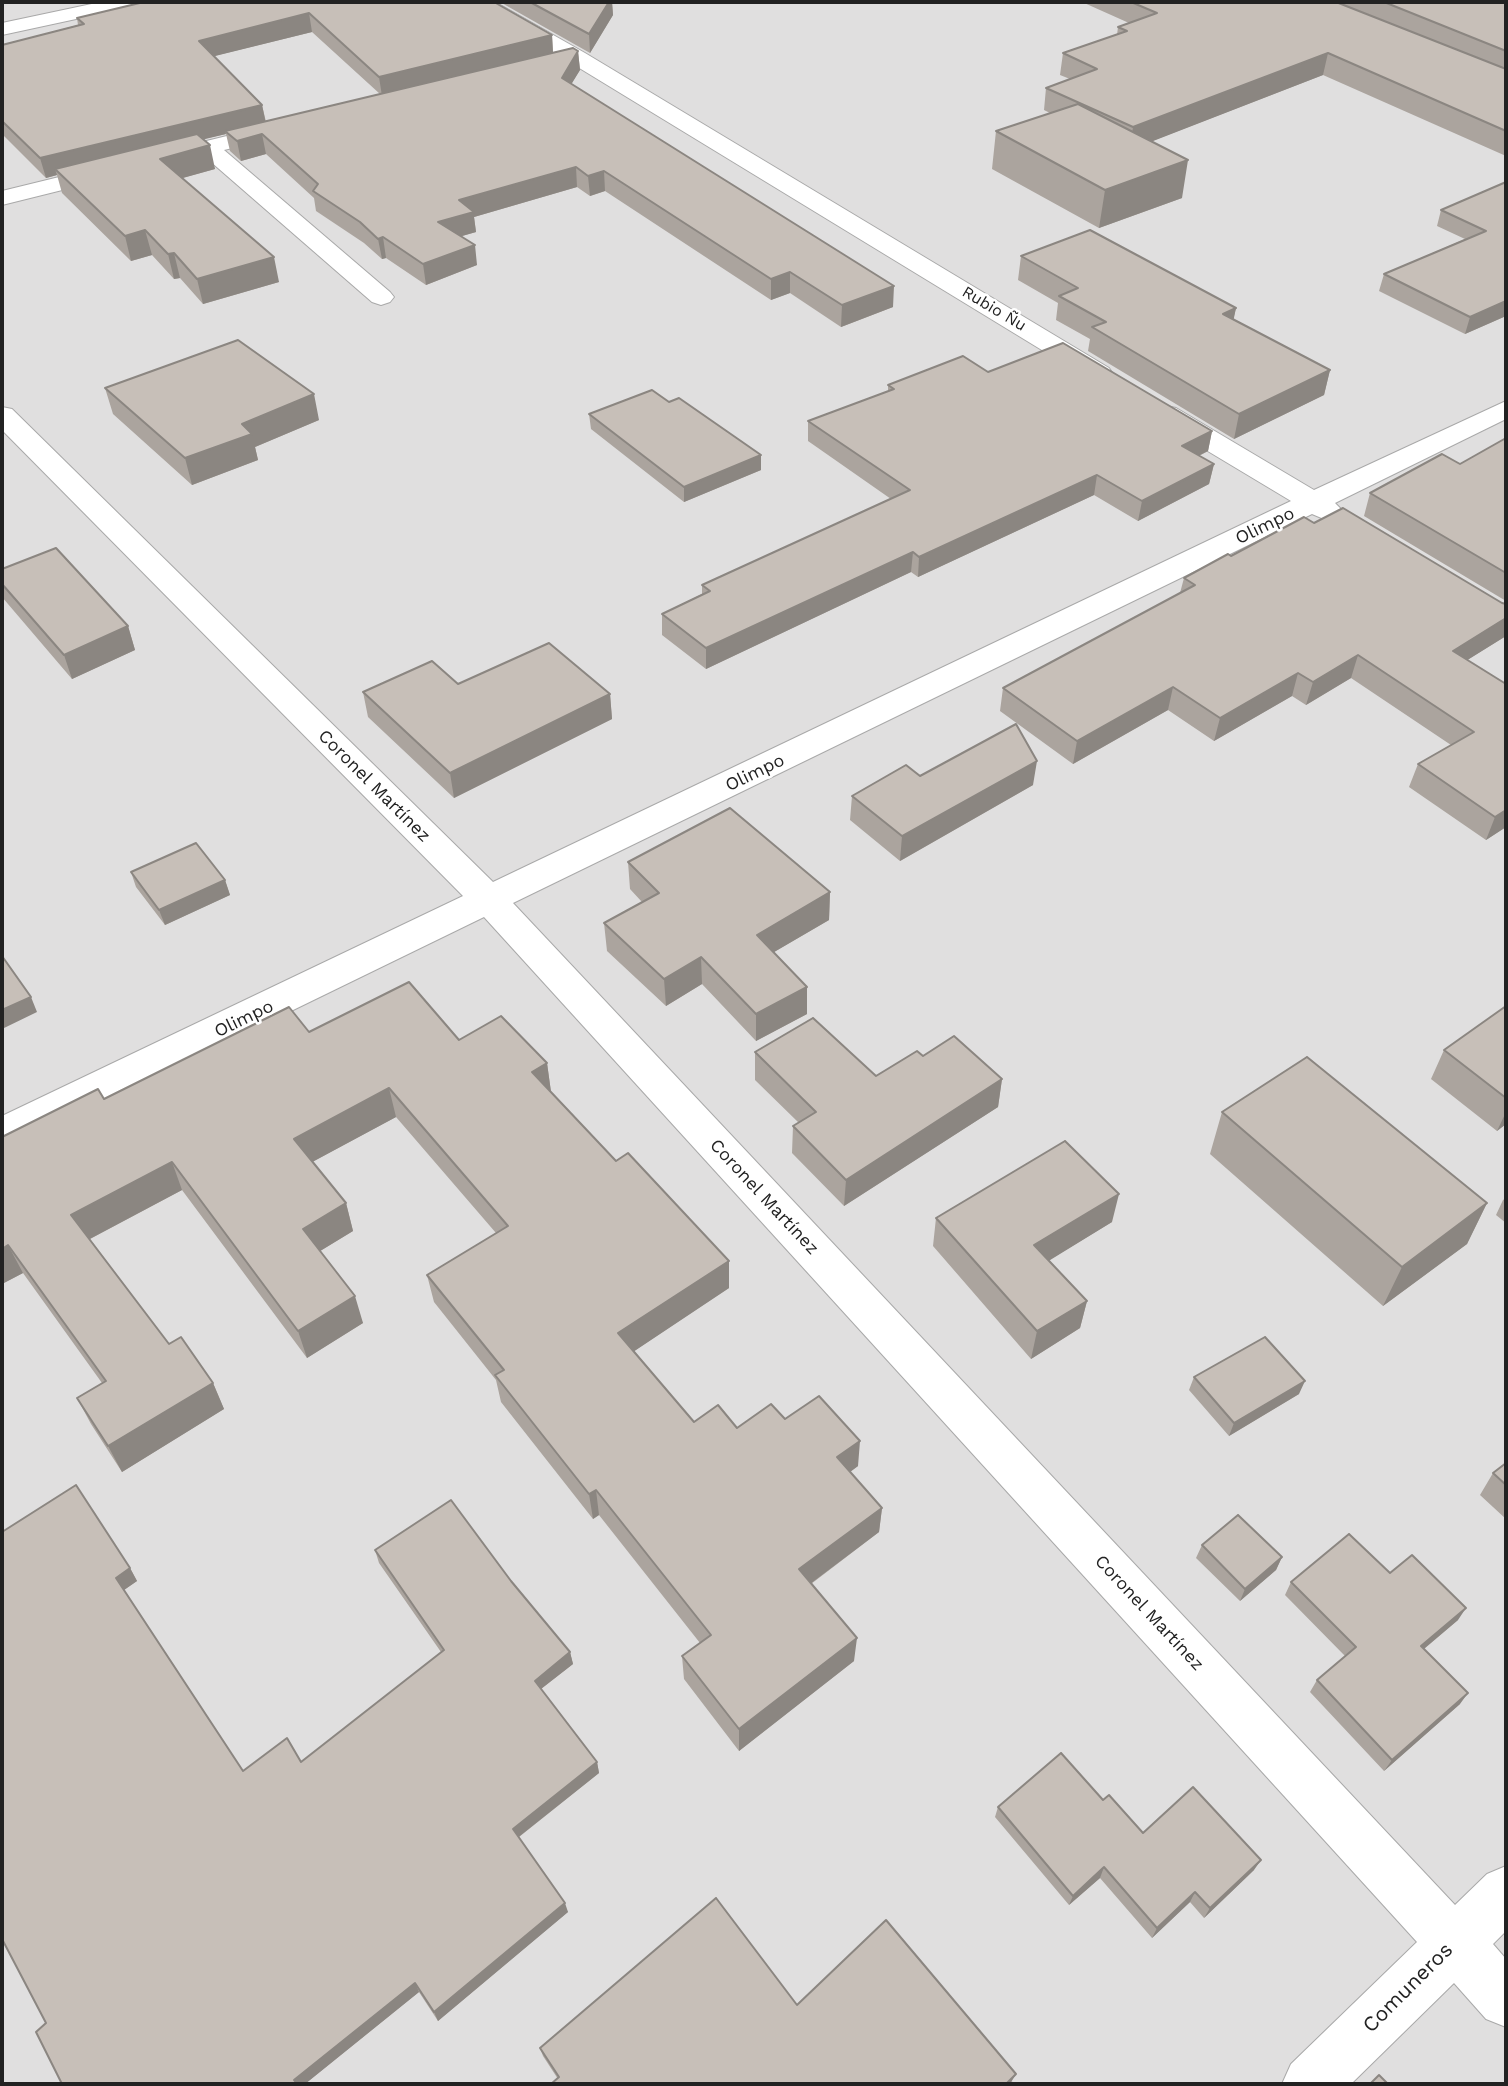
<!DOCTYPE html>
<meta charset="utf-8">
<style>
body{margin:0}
#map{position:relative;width:1508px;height:2086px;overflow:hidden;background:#f2efe9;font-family:"Work Sans",sans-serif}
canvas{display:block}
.frame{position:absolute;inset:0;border:4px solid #222;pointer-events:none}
</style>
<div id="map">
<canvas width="1508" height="2086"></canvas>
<div class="frame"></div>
</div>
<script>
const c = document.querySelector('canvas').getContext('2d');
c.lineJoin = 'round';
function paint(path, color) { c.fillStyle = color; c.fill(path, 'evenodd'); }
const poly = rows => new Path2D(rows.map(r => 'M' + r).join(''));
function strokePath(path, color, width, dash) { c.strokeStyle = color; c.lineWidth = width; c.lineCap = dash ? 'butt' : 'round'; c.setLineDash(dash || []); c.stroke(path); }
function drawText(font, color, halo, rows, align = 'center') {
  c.font = font + ' "Work Sans",sans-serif'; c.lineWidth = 5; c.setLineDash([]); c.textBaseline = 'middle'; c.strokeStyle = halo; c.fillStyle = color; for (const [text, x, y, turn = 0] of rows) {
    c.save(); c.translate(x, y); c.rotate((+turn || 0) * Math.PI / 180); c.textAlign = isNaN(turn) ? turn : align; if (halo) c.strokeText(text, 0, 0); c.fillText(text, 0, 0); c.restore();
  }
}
paint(poly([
 [2,2,1506,2,1506,2084,2,2084]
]), '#e0dfdf');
const minor = poly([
 [101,2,137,2,127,8,2,35,2,23,101,2],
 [471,2,495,2,585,53,1109,368,1113,374,1109,380,1100,382,1091,380,471,2],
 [280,123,288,125,291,130,288,135,224,150,390,292,394,297,390,302,381,305,372,302,203,155,2,205,2,191,280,123],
 [1506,401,1506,419,1335,503,1345,513,1341,519,1331,522,1312,514,513,903,1455,1905,1487,1874,1506,1866,1506,1931,1493,1944,1506,1959,1506,2027,1486,2019,1454,1983,1351,2084,1282,2084,1291,2064,1417,1942,484,917,16,1145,2,1150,2,1116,463,896,2,430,2,407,12,409,493,882,1291,501,1156,420,1152,414,1156,408,1166,406,1176,408,1314,490,1506,401]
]);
strokePath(minor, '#a9a9a9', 2);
paint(minor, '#fff');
paint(poly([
 [494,2,552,35,553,52,578,51,580,70,571,84,893,307,841,327,790,293,771,300,605,191,590,196,577,187,474,217,476,232,462,236,477,265,426,285,386,258,382,259,364,243,316,211,314,198,266,154,241,161,230,151,226,134,203,139,215,169,182,178,279,282,203,304,180,278,174,279,152,255,131,261,62,193,57,175,46,178,2,134,2,45,78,25,77,18],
 [312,32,380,94,266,122,262,105,214,56],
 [500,2,612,2,613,15,590,53],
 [1082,2,1506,2,1506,156,1323,75,1152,141,1182,198,1099,228,992,169,996,131,1050,113,1044,110,1046,88,1070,79,1060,75,1063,53,1117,35,1118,27,1129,23],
 [1506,182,1506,316,1465,334,1379,291,1384,274,1465,239,1437,226,1441,210],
 [1021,256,1236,308,1233,320,1330,370,1324,395,1234,439,1088,351,1090,339,1056,320,1058,303,1018,280],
 [988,372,1212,431,1208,451,1199,456,1214,464,1209,484,1138,521,1094,495,918,577,911,572,706,669,662,635,662,614,702,594,702,585,891,499,808,441,808,421,888,391,888,385],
 [105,388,319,420,255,447,258,460,192,485,113,414],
 [669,402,761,455,761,470,684,502,591,429,589,414],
 [1506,438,1506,601,1364,516,1370,493,1460,464],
 [1314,523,1502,603,1506,604,1506,636,1467,660,1506,827,1486,840,1409,787,1418,764,1451,745,1351,678,1306,705,1292,696,1214,741,1168,710,1073,764,1000,711,1003,688,1180,593,1184,578,1231,556],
 [2,569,128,626,135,650,72,679,2,597],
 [458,684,610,694,612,719,454,798,368,717,363,692],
 [920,776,1033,785,900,861,850,820,852,796],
 [628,862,830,892,829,920,774,952,807,987,807,1014,756,1041,702,984,666,1006,607,951,604,923,642,902,630,889],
 [131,872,225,880,230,895,165,925,136,887],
 [1506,1006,1506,1124,1497,1131,1431,1079,1444,1050],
 [309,1032,459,1040,547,1063,551,1092,616,1161,729,1261,729,1288,634,1351,694,1422,737,1428,785,1419,858,1466,850,1472,882,1508,879,1532,811,1584,854,1661,739,1751,684,1679,682,1656,700,1643,599,1515,593,1519,501,1402,496,1380,434,1302,427,1275,496,1233,396,1117,312,1162,346,1203,353,1231,320,1251,363,1323,307,1358,182,1190,90,1239,169,1344,213,1383,224,1409,122,1472,91,1424,77,1398,102,1383,23,1273,2,1284,2,1137,104,1099],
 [755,1052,876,1076,923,1056,1002,1079,998,1107,844,1206,792,1153,793,1126,799,1123,755,1080],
 [1222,1112,1487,1203,1467,1244,1383,1306,1210,1154],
 [1506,1198,1506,1223,1496,1215,1503,1200],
 [936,1218,1112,1222,1049,1260,1087,1301,1080,1328,1031,1359,933,1246],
 [1194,1377,1299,1394,1229,1436,1189,1390],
 [1506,1463,1506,1519,1480,1495,1493,1473],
 [1202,1545,1282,1557,1276,1570,1240,1601,1196,1558],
 [375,1550,511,1581,570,1652,573,1664,541,1689,597,1762,599,1773,519,1837,568,1912,438,2021,419,1992,305,2084,62,2084,46,2023,2,1939,130,1568,137,1581,124,1590,243,1771,301,1762,441,1652,379,1563],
 [1390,1573,1458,1620,1424,1649,1460,1704,1384,1771,1310,1692,1317,1680,1345,1656,1285,1595,1291,1582],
 [1103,1800,1143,1833,1254,1870,1204,1918,1190,1902,1152,1938,1100,1878,1069,1905,995,1817,998,1807],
 [797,2005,1013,2082,558,2079,543,2056,540,2048]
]), '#aba49e');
paint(poly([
 [609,2,612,2,613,15,590,53,589,34],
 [309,13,312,32,203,59,199,41],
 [552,35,553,54,382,96,379,77],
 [578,51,580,70,563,98,562,78],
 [1328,53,1323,75,1130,150,1133,127],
 [262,105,266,124,225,131,226,134,60,174,55,169,57,175,46,178,40,158],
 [262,134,266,154,241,161,237,141],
 [210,145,215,169,165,183,160,159],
 [1188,160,1182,198,1099,228,1105,190],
 [576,167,577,187,474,217,476,232,441,242,438,222,459,200],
 [604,171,605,191,590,196,588,176],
 [145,230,152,255,131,261,125,236],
 [383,237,386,258,382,259,378,239],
 [475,245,477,265,426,285,423,264],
 [174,253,180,278,174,279,168,254],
 [274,257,279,282,203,304,197,279],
 [790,272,790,293,771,300,771,279],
 [894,286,893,307,841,327,842,305],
 [1506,301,1506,316,1465,334,1470,317],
 [1236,308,1231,332,1223,314],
 [1330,370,1324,395,1234,439,1239,414],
 [314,394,319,420,255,447,258,460,192,485,185,458,242,424],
 [1212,431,1208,451,1178,466,1182,446],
 [761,455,761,470,684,502,684,487],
 [1214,464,1209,484,1138,521,1142,501],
 [1097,475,1094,495,918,577,919,557],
 [913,552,911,572,706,669,706,648],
 [1506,618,1506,636,1445,674,1453,651],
 [128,626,135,650,72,679,64,655],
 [1358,655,1351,678,1306,705,1313,682],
 [1298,673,1292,696,1214,741,1220,718],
 [1173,687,1168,710,1073,764,1077,741],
 [610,694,612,719,454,798,450,773],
 [1037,761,1033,785,900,861,902,836],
 [1506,810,1506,827,1486,840,1495,817],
 [225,880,230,895,165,925,159,910],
 [830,892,829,920,757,962,757,935],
 [701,957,702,984,666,1006,664,979],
 [807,987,807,1014,756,1041,756,1014],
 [31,997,37,1012,2,1029,2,1010],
 [547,1063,551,1092,532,1072],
 [1002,1079,998,1107,844,1206,846,1180],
 [389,1088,396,1117,303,1167,294,1139],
 [1506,1112,1506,1124,1497,1131],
 [172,1162,182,1190,84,1242,71,1215],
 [1119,1194,1112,1222,1029,1273,1034,1245],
 [346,1203,353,1231,312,1256,303,1229],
 [1487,1203,1467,1244,1383,1306,1402,1267],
 [8,1245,23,1273,2,1284,2,1249],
 [729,1261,729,1288,621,1360,618,1333],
 [355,1296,363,1323,307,1358,298,1331],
 [1087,1301,1080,1328,1031,1359,1037,1331],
 [1305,1381,1299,1394,1229,1436,1234,1423],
 [213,1383,224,1409,122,1472,108,1446],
 [860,1441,858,1466,835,1483,837,1457],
 [596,1490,599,1515,593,1519,589,1494],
 [882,1508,879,1532,798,1593,799,1569],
 [1282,1557,1276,1570,1240,1601,1245,1589],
 [130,1568,137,1581,124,1590,116,1578],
 [1466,1608,1458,1620,1413,1658,1421,1646],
 [857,1638,854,1661,739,1751,739,1729],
 [570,1652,573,1664,537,1692,535,1681],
 [1468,1693,1460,1704,1384,1771,1392,1760],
 [597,1762,599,1773,516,1839,513,1829],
 [1261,1860,1254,1870,1204,1918,1210,1908],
 [1104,1867,1100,1878,1069,1905,1073,1896],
 [1195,1892,1190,1902,1152,1938,1157,1928],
 [565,1903,568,1912,438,2021,434,2012],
 [415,1983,419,1992,305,2084,297,2084,294,2080],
 [1016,2074,1010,2084,1006,2084]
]), '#8b8681');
const building = poly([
 [144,2,494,2,552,35,379,77,309,13,199,41,262,105,40,158,2,121,2,45,84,24,77,18,144,2],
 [530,2,609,2,589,34,530,2],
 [1131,2,1336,2,1506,69,1506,131,1328,53,1133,127,1046,88,1097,69,1063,53,1127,31,1118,27,1157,13,1131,2],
 [1384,2,1506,2,1506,51,1384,2],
 [573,48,578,51,562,78,894,286,842,305,790,272,771,279,604,171,588,176,576,167,459,200,474,212,438,222,475,245,423,264,383,237,378,239,360,222,313,191,318,184,262,134,237,141,225,131,573,48],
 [1078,104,1188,160,1105,190,996,131,1078,104],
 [197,134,210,145,160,159,274,257,197,279,174,253,168,254,145,230,125,236,55,169,197,134],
 [1506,182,1506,301,1470,317,1384,274,1486,231,1441,210,1506,182],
 [1090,230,1236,308,1223,314,1330,370,1239,414,1092,327,1106,322,1059,296,1078,288,1021,256,1090,230],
 [238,340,314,394,242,424,252,434,185,458,105,388,238,340],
 [1063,343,1212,431,1182,446,1214,464,1142,501,1097,475,919,557,913,552,706,648,662,614,710,591,702,585,910,490,808,421,894,389,888,385,963,356,988,372,1063,343],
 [652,390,669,402,679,398,761,455,684,487,589,414,652,390],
 [1506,438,1506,573,1370,493,1442,454,1460,464,1506,438],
 [1343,508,1502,603,1506,604,1506,618,1453,651,1506,684,1506,810,1495,817,1418,764,1474,732,1358,655,1313,682,1298,673,1220,718,1173,687,1077,741,1003,688,1195,585,1184,578,1228,554,1231,556,1304,517,1314,523,1343,508],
 [56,548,128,626,64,655,2,584,2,569,56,548],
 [549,643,610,694,450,773,363,692,432,661,458,684,549,643],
 [1016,724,1037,761,902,836,852,796,906,765,920,776,1016,724],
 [730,808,830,892,757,935,807,987,756,1014,701,957,664,979,604,923,659,893,628,862,730,808],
 [196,843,225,880,159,910,131,872,196,843],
 [2,956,31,997,2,1010,2,956],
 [409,982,459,1040,501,1016,547,1063,532,1072,616,1161,628,1153,729,1261,618,1333,694,1422,718,1405,737,1428,771,1404,785,1419,819,1396,860,1441,837,1457,882,1508,799,1569,857,1638,739,1729,682,1656,711,1635,596,1490,589,1494,495,1375,504,1370,427,1275,508,1226,389,1088,294,1139,346,1203,303,1229,355,1296,298,1331,172,1162,71,1215,169,1344,181,1337,213,1383,108,1446,77,1398,106,1381,8,1245,2,1249,2,1137,98,1089,104,1099,289,1007,309,1032,409,982],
 [1506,1006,1506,1098,1444,1050,1506,1006],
 [813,1018,876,1076,917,1051,923,1056,954,1036,1002,1079,846,1180,793,1126,816,1112,755,1052,813,1018],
 [1307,1057,1487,1203,1402,1267,1222,1112,1307,1057],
 [1065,1141,1119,1194,1034,1245,1087,1301,1037,1331,936,1218,1065,1141],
 [1265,1337,1305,1381,1234,1423,1194,1377,1265,1337],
 [1506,1463,1506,1485,1493,1473,1506,1463],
 [76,1485,130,1568,116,1578,243,1771,287,1738,301,1762,444,1650,375,1550,451,1500,511,1581,570,1652,535,1681,597,1762,513,1829,565,1903,434,2012,415,1983,294,2080,297,2084,62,2084,36,2032,46,2023,2,1939,2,1532,76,1485],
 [1238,1515,1282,1557,1245,1589,1202,1545,1238,1515],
 [1349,1534,1390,1573,1412,1555,1466,1608,1421,1646,1468,1693,1392,1760,1317,1680,1356,1647,1291,1582,1349,1534],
 [1061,1753,1103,1800,1109,1795,1143,1833,1193,1787,1261,1860,1210,1908,1195,1892,1157,1928,1104,1867,1073,1896,998,1807,1061,1753],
 [716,1898,797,2005,886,1920,1016,2074,1006,2084,551,2084,559,2077,540,2048,716,1898],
 [1379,2075,1388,2084,1370,2084,1379,2075]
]);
paint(building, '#c7bfb8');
strokePath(building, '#8b8681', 2);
drawText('16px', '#222', '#fff', [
 ["Rubio Ñu",994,309,31]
]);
drawText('18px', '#222', '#fff', [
 ["Olimpo",1265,526,-26],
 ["Olimpo",755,773,-26],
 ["Coronel Martínez",374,786,45],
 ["Olimpo",244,1019,-26],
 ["Coronel Martínez",764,1197,47],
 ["Coronel Martínez",1149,1613,47]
]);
drawText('21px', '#222', '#fff', [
 ["Comuneros",1408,1988,-45]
]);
</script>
